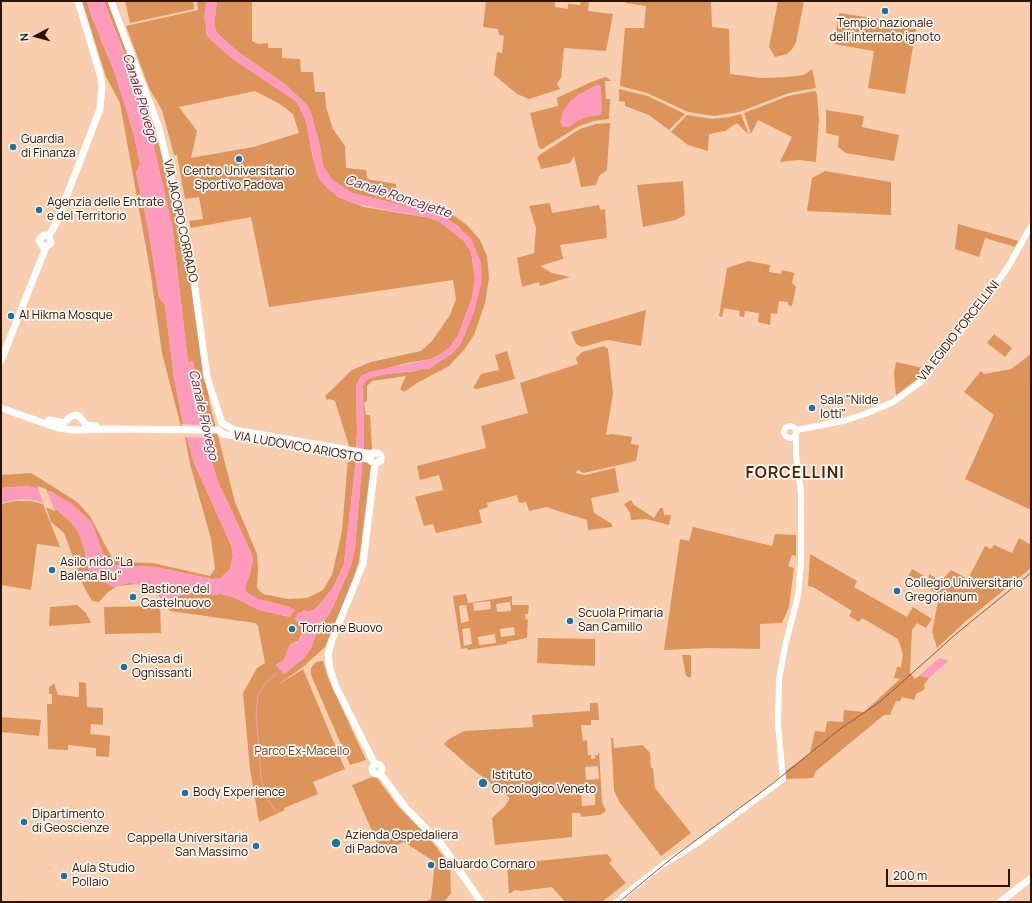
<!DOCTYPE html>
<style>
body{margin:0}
#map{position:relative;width:1032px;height:903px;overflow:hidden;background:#f9ceae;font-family:Manrope,sans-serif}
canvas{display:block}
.frame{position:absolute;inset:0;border:2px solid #2c1200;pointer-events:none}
.north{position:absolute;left:16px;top:16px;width:40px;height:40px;-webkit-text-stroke:3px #fff7f2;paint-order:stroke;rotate:264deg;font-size:11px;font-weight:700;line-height:16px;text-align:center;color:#2c1200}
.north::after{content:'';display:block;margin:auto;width:14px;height:18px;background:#2c1200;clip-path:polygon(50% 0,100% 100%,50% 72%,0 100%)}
.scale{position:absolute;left:886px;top:869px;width:124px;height:18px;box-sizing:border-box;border:2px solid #2c1200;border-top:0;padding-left:5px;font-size:12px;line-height:14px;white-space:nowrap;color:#2c1200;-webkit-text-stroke:3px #fff7f2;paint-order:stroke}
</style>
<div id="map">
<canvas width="1032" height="903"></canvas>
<div class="frame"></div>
<div class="north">N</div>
<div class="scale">200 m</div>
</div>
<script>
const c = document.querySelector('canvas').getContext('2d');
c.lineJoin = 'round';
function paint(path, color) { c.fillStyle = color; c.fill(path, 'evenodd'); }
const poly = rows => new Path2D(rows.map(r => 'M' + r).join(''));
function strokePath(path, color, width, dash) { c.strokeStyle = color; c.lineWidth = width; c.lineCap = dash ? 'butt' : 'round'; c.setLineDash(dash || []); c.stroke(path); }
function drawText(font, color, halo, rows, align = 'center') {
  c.font = font + ' Manrope,sans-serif'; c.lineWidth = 3.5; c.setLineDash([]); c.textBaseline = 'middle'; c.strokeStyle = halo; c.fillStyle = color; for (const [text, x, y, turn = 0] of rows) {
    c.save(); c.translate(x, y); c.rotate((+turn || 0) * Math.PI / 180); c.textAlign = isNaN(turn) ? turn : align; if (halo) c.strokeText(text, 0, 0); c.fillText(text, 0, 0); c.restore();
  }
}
paint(poly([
 [82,1,87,1,91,15,114,71,134,135,140,164,136,172,149,233,159,297,165,305,174,378,184,428,194,463,231,545,233,555,230,569,220,579,212,579,156,567,115,565,104,556,98,540,52,492,27,486,1,488,1,475,31,473,60,491,77,502,90,516,112,558,122,562,153,563,210,576,215,569,211,539,190,464,185,438,182,431,162,353,151,276,120,103,106,77],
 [104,1,110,1,151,111,189,270,210,405,235,502,257,554,258,568,257,588,263,594,288,599,307,598,323,590,332,575,342,531,349,446,335,401,330,399,327,400,325,396,352,370,371,362,421,351,432,341,450,315,456,299,453,280,269,307,251,217,191,228,189,221,203,219,199,197,185,199,177,155,174,155,162,110,149,88,126,26,198,10,197,1,206,1,206,33,208,37,230,57,297,102,306,121,313,159,338,197,364,207,430,218,440,222,464,241,471,252,475,277,472,298,458,335,451,346,441,354,431,359,406,363,361,376,356,386,357,432,355,467,344,564,333,588,319,605,314,610,301,613,295,619,301,625,302,634,298,641,290,644,284,660,276,665,284,674,304,658,311,648,318,629,330,613,351,566,355,548,364,442,363,386,365,381,370,378,386,374,416,371,460,345,474,312,481,263,459,227,449,220,436,213,352,193,332,180,323,166,320,146,311,113,307,105,286,85,237,51,217,33,214,25,217,1,252,1,252,41,258,44,268,43,268,48,282,48,282,58,300,59,301,72,313,72,315,92,325,92,326,107,333,129,345,146,346,168,366,170,367,179,396,184,396,191,402,200,422,203,449,212,467,225,480,240,487,256,489,278,485,303,474,335,464,350,449,366,417,383,404,392,400,389,406,376,372,381,367,386,367,401,364,403,366,415,370,415,372,449,370,450,368,462,371,465,359,561,351,587,325,647,303,667,276,686,303,669,345,769,313,782,318,794,284,808,283,807,285,810,259,822,250,769,243,693,257,668,265,663,258,626,255,623,170,611,157,593,148,587,137,584,117,586,108,592,99,602,92,601,84,587,64,533,51,522,45,504,57,510,71,522,77,530,83,542,88,568,92,575,113,587,121,584,129,583,137,583,146,585,153,588,166,602,184,592,212,595,220,594,233,597,259,610,290,617,274,603,254,598,246,592,245,588,253,560,250,550,218,482,200,421,193,385,198,383,193,362,188,362,172,225,152,139,140,94],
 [255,91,280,104,293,114,299,133,253,147,191,158,197,131,179,107],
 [125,1,193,1,194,9,130,23],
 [486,1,547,1,555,2,555,7,568,9,568,4,580,5,581,1,589,1,588,11,613,14,606,51,564,48,561,78,557,84,560,89,529,99,517,94,494,75,497,52,502,53,504,36,499,35,498,29,483,27],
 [627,1,711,1,712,27,729,29,730,74,762,78,787,77,804,75,812,69,816,88,789,93,739,112,714,116,688,112,647,93,620,86,625,28,644,28,646,6,626,3],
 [778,1,804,1,796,42,793,48,787,54,775,57,769,47],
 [839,13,879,19,878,24,916,29,905,94,868,88,874,51,834,44],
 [606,77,611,81,605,81,606,99,610,99,609,119,594,121,579,126,542,149,539,148,530,113,558,106,557,98,591,82],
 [619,89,648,96,685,114,669,130,649,115,625,106,625,102,619,101],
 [815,91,817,94,819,120,816,162,798,160,780,162,792,137,758,120,751,134,744,113,788,96],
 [826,110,864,116,862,127,899,135,894,161,846,153,838,147,839,136,826,133],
 [741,114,749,135,737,123,725,131,709,134,708,151,688,145,671,132,687,115,711,119,730,117],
 [610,123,607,170,599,176,596,185,581,187,574,156,570,163,541,169,537,157,541,154,580,129,596,124],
 [825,171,891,182,891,215,807,211,812,178],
 [683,181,685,215,675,220,643,227,637,185],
 [550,203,552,213,599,205,600,210,605,209,607,238,560,245,563,259,540,266,552,273,570,277,540,286,539,282,522,287,517,258,534,253,536,228,529,206],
 [958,224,1012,239,1018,241,1015,247,985,238,979,257,955,249],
 [748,261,770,265,769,272,781,274,782,270,794,273,792,283,796,287,792,306,788,305,788,302,779,301,777,314,771,313,770,325,758,322,759,313,745,311,744,317,739,316,740,311,724,308,722,317,719,316,727,268],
 [646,310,641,346,608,340,582,347,576,344,571,332],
 [994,334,1012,348,1005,357,987,343],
 [604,346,608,349,613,394,606,435,613,434,632,437,631,444,639,445,636,461,584,473,577,470,576,473,585,475,615,468,619,492,591,498,594,513,612,524,612,527,588,530,587,520,546,507,529,511,526,502,519,503,517,495,487,503,488,507,479,510,482,523,436,533,433,524,424,526,415,497,443,490,439,475,420,480,417,466,486,448,481,426,528,413,520,383,578,364,576,358,582,352],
 [507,351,515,379,477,389,473,388,481,374,499,370,495,355],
 [1031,354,1031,510,965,479,994,415,964,392,981,371,984,374,1011,369],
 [896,362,927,369,916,380,896,395,894,373],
 [631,500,634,505,654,518,660,508,663,508,664,515,671,515,669,525,646,519,631,520,630,513,624,504],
 [16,501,31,501,43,504,60,547,37,544,31,590,1,585,1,504],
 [693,527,772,546,775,534,796,535,796,556,792,555,788,566,794,568,789,607,782,623,760,624,760,649,708,648,664,650,680,539,689,541],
 [1019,538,1031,545,1031,568,966,621,937,648,932,632,939,596,927,587,929,574,941,581,951,570,968,579,985,546,991,549,994,545,1012,553],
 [810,554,857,581,854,587,907,617,913,607,932,619,926,628,917,623,912,630,910,673,915,679,919,676,929,678,924,685,925,689,916,694,914,700,902,697,900,701,896,701,890,715,884,715,816,771,813,778,786,779,786,771,810,753,815,731,825,732,827,721,843,722,844,710,864,712,900,679,894,678,897,667,901,667,903,654,898,639,862,618,859,622,849,616,852,611,813,587,808,586],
 [912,569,926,577,921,587,907,579],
 [466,594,468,603,512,596,512,605,529,605,528,614,525,614,526,620,528,619,527,638,507,642,507,644,468,650,467,648,461,649,453,596],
 [490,601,491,609,474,611,473,603],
 [510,602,511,611,497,612,496,604],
 [466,605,469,621,461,623,459,606],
 [514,627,515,635,501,637,500,629],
 [470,628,472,644,464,646,462,629],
 [495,634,496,643,479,645,478,637],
 [77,605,86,613,91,623,49,626,50,607],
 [160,606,161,633,105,634,104,607],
 [538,638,595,639,595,666,537,663],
 [682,655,691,655,691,678,686,676],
 [323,661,328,678,366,760,350,765,311,675,311,668,316,662],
 [79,682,86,683,87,707,103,708,103,725,91,724,90,734,110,736,109,757,96,756,96,748,68,745,68,750,48,749,47,704,52,704,52,694,49,694,49,688,54,683,58,695,79,697],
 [590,703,598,703,599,720,591,720,591,725,581,725,582,734,583,741,587,740,588,755,591,755,591,759,596,758,594,755,598,755,599,750,602,802,606,811,600,815,581,817,580,813,572,813,572,837,495,845,492,818,505,806,510,798,471,768,444,744,449,739,464,731,533,727,532,715,590,711],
 [598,766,599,779,586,780,585,767],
 [595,791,595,805,582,806,581,792],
 [1,717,41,720,39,736,1,732],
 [611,738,613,738,614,748,643,745,650,753,651,768,653,768,655,788,691,833,661,856,620,803,614,791],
 [372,777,377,778,380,782,397,805,430,839,450,865,451,893,444,902,425,902,431,899,435,862,404,842,381,852,352,785],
 [607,854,612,860,609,863,626,883,602,902,565,902,552,887,521,891,515,890,509,894,507,864]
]), '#dc945b');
paint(poly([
 [87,1,104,1,147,116,172,225,188,362,193,361,198,383,193,385,200,421,218,481,250,550,253,560,250,575,245,588,246,592,260,600,288,606,295,610,290,617,259,610,233,597,220,594,212,595,184,592,168,606,159,594,149,586,129,583,113,587,92,575,88,568,87,556,77,530,65,516,57,510,36,500,21,499,1,503,1,488,27,486,52,492,72,504,92,522,104,556,115,565,156,567,212,579,220,578,230,569,233,555,231,545,194,463,184,428,174,378,165,305,159,297,149,233,136,172,140,164,134,135,114,71,91,15],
 [206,1,217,1,214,25,217,33,237,51,286,85,307,105,311,113,320,146,323,166,332,180,352,193,436,213,449,220,471,238,481,263,482,281,474,312,460,345,452,354,429,369,386,374,370,378,365,381,363,386,364,442,355,548,351,566,330,613,318,629,311,648,304,658,284,674,276,665,284,660,290,644,296,643,302,637,302,628,295,619,296,616,299,612,301,613,304,610,308,611,314,610,319,605,333,588,344,564,355,467,357,432,356,386,361,376,369,372,431,359,441,354,451,346,458,335,472,298,475,277,474,265,471,252,464,241,440,222,429,218,352,203,338,197,327,188,320,180,316,172,306,121,297,102,230,57,208,37,204,18],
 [598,84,601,87,602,112,600,115,583,118,569,127,563,127,560,122,563,111,570,101,579,94],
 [939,658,948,660,947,662,929,678,919,676]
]), '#fe9abc');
paint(poly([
 [181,424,203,425,206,438,184,437],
 [37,486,46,489,55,511,45,507]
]), '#f9ceae');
strokePath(poly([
 [275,810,266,797,261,777,256,712,258,695,265,683,277,673]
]), '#fe9abc', 1);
strokePath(poly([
 '784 432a6 6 0 1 1 12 0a6 6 0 1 1-12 0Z',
 [796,430,843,421,865,414,893,402,922,381,987,297,1008,267,1031,226],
 [616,902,623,899,622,897,661,866,696,844,783,779,778,724,779,680,785,646,798,596,801,564,801,493,796,454,796,435]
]), '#fff', 6);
strokePath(poly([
 [111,1,159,128,191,260,207,377,222,423],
 [49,236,57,221,100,109,102,86,100,74,78,1],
 [46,247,42,246,39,240,44,235,49,236],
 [1,361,46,247,51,243,49,236],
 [1,408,58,428,74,430,110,429,218,430],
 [49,420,64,423,70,417,76,415,80,417,86,425,96,426],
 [222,423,235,430,372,454],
 [218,430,223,434,368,459,375,464,381,461,381,456,378,453,373,453,370,456,371,461],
 '372 769a5 5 0 1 1 10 0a5 5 0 1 1-10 0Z',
 [375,764,336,687,330,669,328,655,332,640,363,564,375,464],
 [380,773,405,807,442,845,481,902],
 [1000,902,1031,878]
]), '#fff', 7);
strokePath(poly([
 [619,902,672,858,772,784,840,729,881,701,956,634,1031,573]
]), '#805f47', 1);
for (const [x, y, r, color] of [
 [885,11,4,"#1b73a3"],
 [13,147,4,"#1b73a3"],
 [239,159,4,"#1b73a3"],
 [39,210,4,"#1b73a3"],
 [11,316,4,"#1b73a3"],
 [812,408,4,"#1b73a3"],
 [52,570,4,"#1b73a3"],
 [897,591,4,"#1b73a3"],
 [133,597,4,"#1b73a3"],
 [570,621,4,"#1b73a3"],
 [292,629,4,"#1b73a3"],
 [124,667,4,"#1b73a3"],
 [483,783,5,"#1b73a3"],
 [185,793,4,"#1b73a3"],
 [24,822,4,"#1b73a3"],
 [336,843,5,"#1b73a3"],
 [256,846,4,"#1b73a3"],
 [431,865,4,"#1b73a3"],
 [64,876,4,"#1b73a3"]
]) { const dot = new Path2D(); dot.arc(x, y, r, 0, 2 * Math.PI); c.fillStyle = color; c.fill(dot); strokePath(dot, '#fff7f2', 1.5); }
drawText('12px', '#2c1200', '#fff7f2', [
 ["Tempio nazionale",885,24,"center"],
 ["dell'internato ignoto",885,38,"center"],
 ["Guardia",21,140],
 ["di Finanza",21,154],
 ["Centro Universitario",239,172,"center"],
 ["Sportivo Padova",239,186,"center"],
 ["Agenzia delle Entrate",47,203],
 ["e del Territorio",47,217],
 ["Al Hikma Mosque",19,316],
 ["Sala \"Nilde",820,401],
 ["Iotti\"",820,415],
 ["Asilo nido \"La",60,563],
 ["Balena Blu\"",60,577],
 ["Collegio Universitario",905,584],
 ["Gregorianum",905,598],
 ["Bastione del",141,590],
 ["Castelnuovo",141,604],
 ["Scuola Primaria",578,614],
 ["San Camillo",578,628],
 ["Torrione Buovo",300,629],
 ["Chiesa di",132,660],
 ["Ognissanti",132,674],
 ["Istituto",492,776],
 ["Oncologico Veneto",492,790],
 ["Body Experience",193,793],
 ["Dipartimento",32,815],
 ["di Geoscienze",32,829],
 ["Azienda Ospedaliera",345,836],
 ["di Padova",345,850],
 ["Cappella Universitaria",248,839,"right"],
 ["San Massimo",248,853,"right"],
 ["Baluardo Cornaro",439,865],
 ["Aula Studio",72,869],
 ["Pollaio",72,883]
], 'left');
drawText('12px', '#2c1200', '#fff7f2', [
 ["VIA JACOPO CORRADO",180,221,78],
 ["VIA EGIDIO FORCELLINI",959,331,-52],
 ["VIA LUDOVICO ARIOSTO",298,447,10]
]);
drawText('12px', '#68401e', '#fff7f2', [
 ["Parco Ex-Macello",302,752]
]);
drawText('italic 13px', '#64193a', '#fff7f2', [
 ["Canale Piovego",140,98,73],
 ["Canale Roncajette",398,197,18],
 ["Canale Piovego",203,415,77]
]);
c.letterSpacing = '1px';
drawText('bold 16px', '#472608', '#fff7f2', [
 ["FORCELLINI",795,474]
]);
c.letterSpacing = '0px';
</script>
